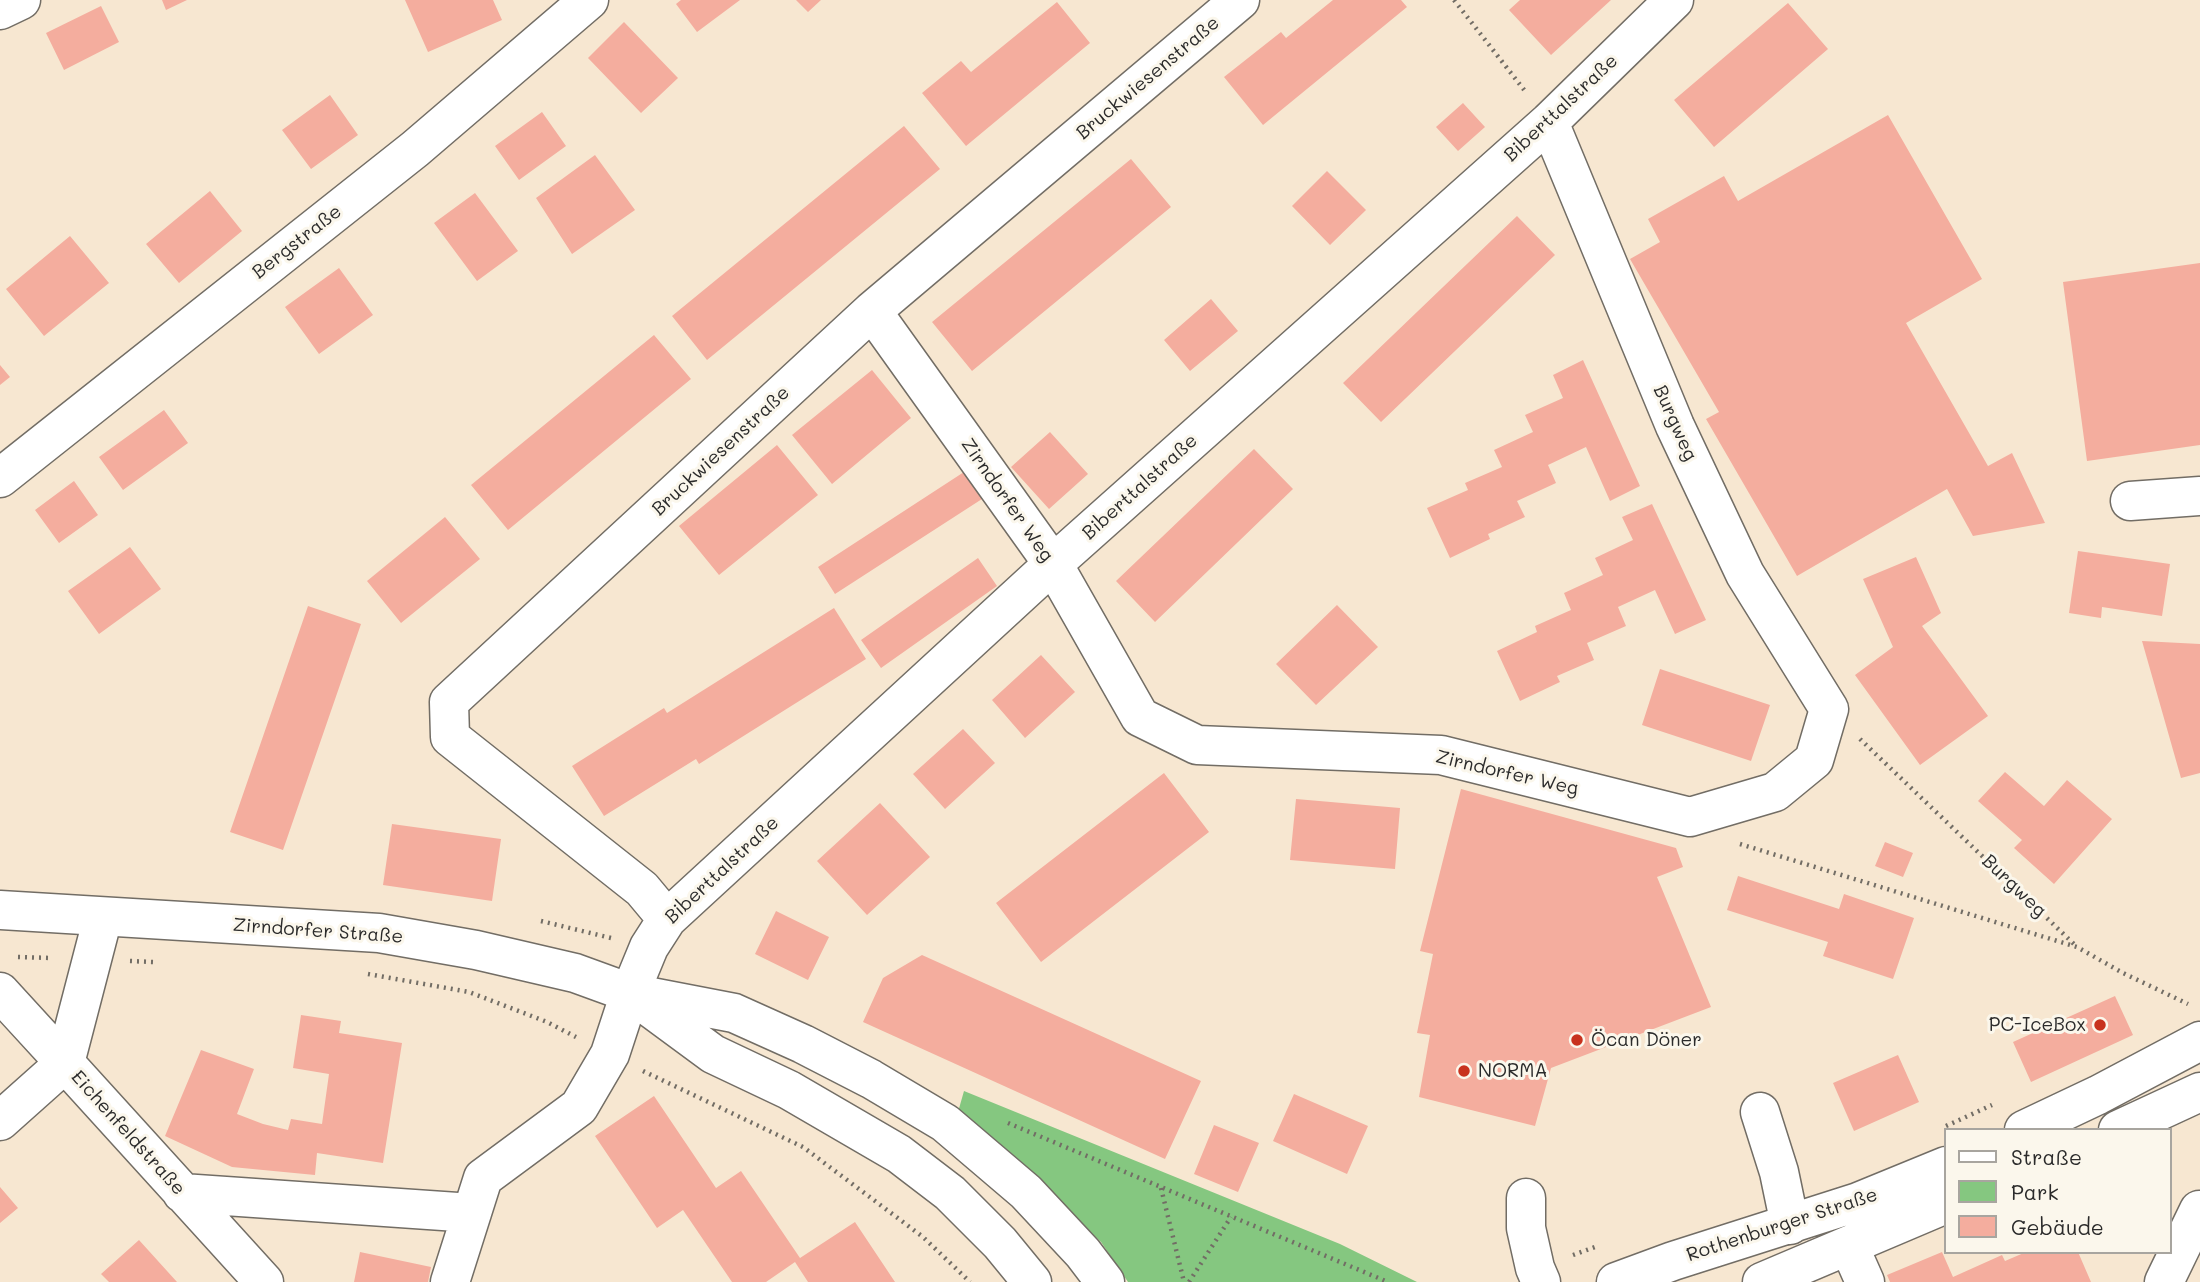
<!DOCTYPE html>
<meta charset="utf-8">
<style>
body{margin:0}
#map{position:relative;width:2200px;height:1282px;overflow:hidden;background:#f7e7d1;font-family:Mali,sans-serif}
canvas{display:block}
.legend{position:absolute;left:1944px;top:1128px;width:228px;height:126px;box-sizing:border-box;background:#fbf7ec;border:2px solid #a8a59f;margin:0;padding:9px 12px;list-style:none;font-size:21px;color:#2b2b2b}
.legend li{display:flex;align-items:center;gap:14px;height:35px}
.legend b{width:35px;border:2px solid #a8a59f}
</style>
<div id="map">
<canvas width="2200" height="1282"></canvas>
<ul class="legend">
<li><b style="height:9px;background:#fff"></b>Straße</li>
<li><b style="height:19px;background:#85c780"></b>Park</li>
<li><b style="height:19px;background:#f4ad9e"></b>Gebäude</li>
</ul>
</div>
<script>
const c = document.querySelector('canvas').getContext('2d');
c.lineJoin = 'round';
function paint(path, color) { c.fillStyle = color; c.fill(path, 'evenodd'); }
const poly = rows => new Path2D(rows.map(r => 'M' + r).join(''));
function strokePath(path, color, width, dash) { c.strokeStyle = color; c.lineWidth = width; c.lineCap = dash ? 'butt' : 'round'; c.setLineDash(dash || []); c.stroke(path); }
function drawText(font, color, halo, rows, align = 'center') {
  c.font = font + ' Mali,sans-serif'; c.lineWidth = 6; c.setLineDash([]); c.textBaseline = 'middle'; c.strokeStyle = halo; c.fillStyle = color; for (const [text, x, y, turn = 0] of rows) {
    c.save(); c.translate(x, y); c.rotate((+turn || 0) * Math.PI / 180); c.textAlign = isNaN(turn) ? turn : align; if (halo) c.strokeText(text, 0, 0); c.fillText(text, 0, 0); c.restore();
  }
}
paint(poly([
 [964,1091,1340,1244,1417,1282,1128,1282,1101,1242,958,1112]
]), '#85c780');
paint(poly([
 [162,0,187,0,166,10],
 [405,0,493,0,502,20,428,52],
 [681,0,740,0,697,32,676,4],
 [796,0,821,0,808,12],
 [1333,0,1401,0,1407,7,1263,125,1224,77,1281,32,1286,38],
 [1520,0,1611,0,1551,55,1509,10],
 [1057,2,1090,43,966,146,922,93,961,61,971,72],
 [1788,3,1828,49,1714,147,1674,100],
 [101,6,119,42,64,70,46,33],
 [624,22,678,78,641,113,588,58],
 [330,95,358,135,311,169,282,130],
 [1463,103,1485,127,1458,151,1436,127],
 [542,112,566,146,519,180,495,146],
 [1888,115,1982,279,1906,323,1988,466,2012,453,2045,523,1973,536,1947,489,1797,576,1706,419,1719,412,1630,259,1660,242,1648,219,1724,176,1738,201],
 [904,126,940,169,707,360,672,316],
 [595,155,635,210,572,254,536,198],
 [1131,159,1171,207,972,371,932,322],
 [1327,171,1366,210,1330,245,1292,206],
 [210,191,242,231,179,283,146,244],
 [475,193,518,251,477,281,434,223],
 [1517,216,1555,255,1381,422,1343,383],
 [70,236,109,283,44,336,6,289],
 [2200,263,2200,445,2087,461,2063,282],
 [339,268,373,315,319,354,285,307],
 [1211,299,1238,331,1190,371,1164,340],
 [654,335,691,379,508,530,471,485],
 [1583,360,1640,486,1610,501,1586,447,1548,465,1556,483,1517,501,1525,517,1488,534,1490,539,1450,558,1427,508,1468,490,1465,483,1502,467,1494,450,1533,432,1525,415,1563,398,1553,375],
 [0,365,10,377,0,385],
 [872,370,911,418,832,484,792,435],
 [164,410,188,443,123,490,99,457],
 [1050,432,1088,474,1049,509,1011,467],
 [777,445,818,495,719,575,679,526],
 [1254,449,1293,489,1155,622,1116,581],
 [964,472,982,499,835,594,818,567],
 [74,481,98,515,59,543,35,510],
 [1652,504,1706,620,1675,634,1655,590,1618,607,1626,626,1587,643,1594,660,1557,676,1560,682,1520,701,1497,651,1537,632,1535,626,1571,610,1564,593,1603,575,1595,558,1633,540,1622,517],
 [445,517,480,559,401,623,367,581],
 [130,547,161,589,99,634,68,591],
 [2078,551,2170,564,2162,616,2102,607,2101,618,2069,613],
 [1916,557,1941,613,1922,626,1988,716,1920,765,1855,675,1893,647,1863,579],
 [978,558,997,586,881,668,861,640],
 [1337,605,1378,647,1316,705,1276,664],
 [308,606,361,624,283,850,230,832],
 [834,608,866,659,699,764,696,759,604,816,572,766,664,708,667,713],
 [2142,641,2200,644,2200,773,2181,778],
 [1041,655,1075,692,1025,738,992,700],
 [1660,669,1770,705,1751,761,1642,725],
 [963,729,995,763,945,809,913,774],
 [2005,772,2044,806,2067,780,2112,819,2054,884,2014,848,2022,840,1978,801],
 [1164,773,1209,832,1041,962,996,903],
 [1461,789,1676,848,1683,867,1657,877,1711,1007,1551,1068,1535,1126,1419,1097,1430,1035,1417,1033,1433,954,1420,951],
 [1296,799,1400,808,1395,869,1290,860],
 [880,803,930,857,867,915,817,861],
 [392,824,501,839,492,901,383,885],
 [1885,842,1913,853,1903,877,1875,866],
 [1738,876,1839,909,1844,894,1914,918,1893,979,1823,956,1828,942,1727,910],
 [776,911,829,937,808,980,755,954],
 [922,955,1201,1081,1165,1159,863,1022,883,978],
 [2115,996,2133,1035,2031,1082,2013,1042],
 [301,1015,341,1021,339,1033,402,1043,383,1163,317,1153,315,1175,232,1167,165,1136,201,1050,254,1069,237,1114,263,1124,288,1130,291,1119,322,1124,329,1074,293,1068],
 [1898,1055,1919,1102,1854,1131,1833,1083],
 [1294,1094,1368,1126,1347,1174,1273,1141],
 [654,1096,716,1188,741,1171,800,1258,855,1222,895,1282,808,1282,795,1262,766,1282,732,1282,683,1210,657,1228,595,1136],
 [1214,1125,1259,1143,1238,1192,1194,1174],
 [0,1187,18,1208,0,1223],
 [139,1240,177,1282,109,1282,101,1274],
 [360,1252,431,1267,428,1282,354,1282],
 [1942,1252,1953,1277,2002,1255,2005,1261,2026,1252,2078,1252,2091,1282,1890,1282,1887,1275]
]), '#f4ad9e');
const minor = poly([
 [0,10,21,0],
 [872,311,1053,564,1140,717,1197,745,1441,755,1690,817,1775,792,1814,760,1829,709,1745,574,1675,426,1549,122],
 [0,478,415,149,589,0],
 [2130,501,2200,496],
 [103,917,65,1063,264,1282],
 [667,919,642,889,450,737,449,702,872,311,1240,0],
 [0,992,65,1063,0,1121],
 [1760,1112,1779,1172,1790,1225],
 [182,1193,472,1213],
 [1526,1198,1526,1228,1535,1268,1541,1282],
 [1849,1246,1865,1282],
 [450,1282,483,1178,579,1107,610,1054,630,993,649,947,667,919,1053,564,1549,122,1674,0],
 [2164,1282,2199,1210]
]);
const major = poly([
 [0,910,379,933,476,950,575,973,630,993,734,1013,803,1044,871,1079,945,1123,1026,1192,1083,1253,1105,1282],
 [637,998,713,1054,789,1090,899,1154,950,1193,1000,1243,1032,1282],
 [2024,1130,2098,1095,2200,1041],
 [2118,1130,2200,1092],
 [1616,1282,1673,1261,1858,1202,1946,1166],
 [1762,1282,1946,1204]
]);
strokePath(minor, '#726d65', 41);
strokePath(major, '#726d65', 41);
strokePath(poly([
 [1454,0,1525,91],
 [1860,739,2076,946],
 [1740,844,2077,947,2123,973,2188,1004],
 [541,921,611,938],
 [18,957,52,958],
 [130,961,153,962],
 [368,974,469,992,547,1022,576,1037],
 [643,1071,803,1147,923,1237,970,1282],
 [1008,1123,1388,1282],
 [1946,1126,1992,1105],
 [1161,1188,1184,1282],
 [1573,1255,1595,1247],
 [1189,1282,1231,1217]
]), '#726d65', 4.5, [2, 5]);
strokePath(minor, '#fff', 38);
strokePath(major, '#fff', 38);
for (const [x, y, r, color] of [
 [2100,1025,7,"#c8321e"],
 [1577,1040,7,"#c8321e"],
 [1464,1071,7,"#c8321e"]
]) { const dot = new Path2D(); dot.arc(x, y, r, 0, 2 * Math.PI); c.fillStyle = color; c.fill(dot); strokePath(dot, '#fbf7ec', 2.5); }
drawText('19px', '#2b2b2b', '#fbf7ec', [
 ["Bruckwiesenstraße",1148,78,-40],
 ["Biberttalstraße",1561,108,-43],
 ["Bergstraße",297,242,-38],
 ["Burgweg",1675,423,66],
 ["Bruckwiesenstraße",721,451,-43],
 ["Biberttalstraße",1140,487,-42],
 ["Zirndorfer Weg",1007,500,55],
 ["Zirndorfer Weg",1507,773,13],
 ["Biberttalstraße",722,870,-43],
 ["Burgweg",2014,886,44],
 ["Zirndorfer Straße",318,931,4],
 ["Eichenfeldstraße",128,1133,48],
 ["Rothenburger Straße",1782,1225,-18]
]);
drawText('19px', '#2b2b2b', '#fbf7ec', [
 ["PC-IceBox",2086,1025,"right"],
 ["Öcan Döner",1591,1040],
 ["NORMA",1478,1071]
], 'left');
</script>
